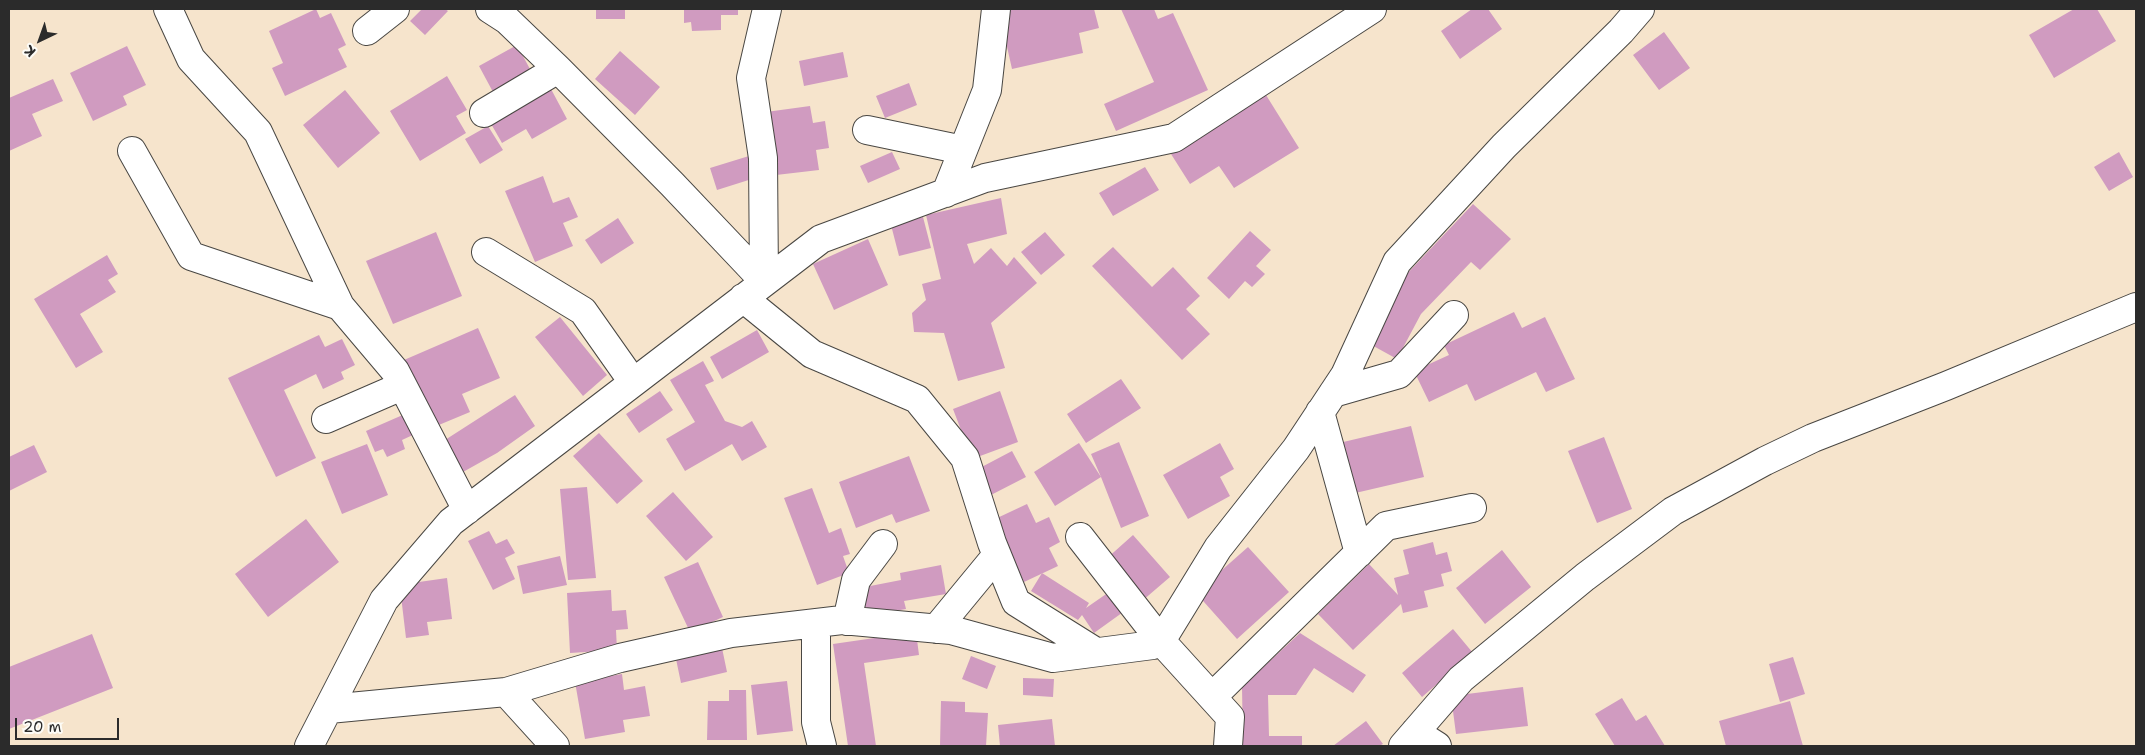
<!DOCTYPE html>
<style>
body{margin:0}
#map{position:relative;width:2145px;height:755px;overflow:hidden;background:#f6e4cc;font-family:"Shantell Sans",sans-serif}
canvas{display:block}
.frame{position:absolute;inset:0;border:10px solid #2b2b2b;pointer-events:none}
.north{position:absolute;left:15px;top:15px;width:50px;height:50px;-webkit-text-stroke:4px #fdfcf7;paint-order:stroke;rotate:222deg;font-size:14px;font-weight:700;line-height:20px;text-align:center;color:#2b2b2b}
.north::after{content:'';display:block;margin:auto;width:18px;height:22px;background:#2b2b2b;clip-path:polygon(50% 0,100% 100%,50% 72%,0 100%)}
.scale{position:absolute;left:15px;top:718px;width:104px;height:22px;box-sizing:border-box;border:2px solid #2b2b2b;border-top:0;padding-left:6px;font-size:15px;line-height:18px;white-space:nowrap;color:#2b2b2b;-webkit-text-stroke:4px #fdfcf7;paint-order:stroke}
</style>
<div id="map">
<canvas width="2145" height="755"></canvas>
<div class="frame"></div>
<div class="north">K</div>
<div class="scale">20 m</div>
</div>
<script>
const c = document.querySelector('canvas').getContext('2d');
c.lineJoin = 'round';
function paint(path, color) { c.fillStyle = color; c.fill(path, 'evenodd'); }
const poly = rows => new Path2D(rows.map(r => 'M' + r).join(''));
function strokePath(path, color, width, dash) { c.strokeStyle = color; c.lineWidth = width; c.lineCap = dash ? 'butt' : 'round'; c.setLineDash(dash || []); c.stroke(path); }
paint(poly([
 [316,9,320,18,331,13,346,45,338,49,347,67,285,96,272,68,283,63,269,31],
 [422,9,445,9,448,11,425,35,410,21],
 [596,9,625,9,625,19,596,19],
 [684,9,738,9,738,15,721,15,721,30,692,31,691,22,684,23],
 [1010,9,1094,9,1099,28,1079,33,1083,53,1012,69,999,11],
 [1121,9,1154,9,1158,19,1173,13,1208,90,1116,131,1104,104,1154,82],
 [1472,9,1488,9,1502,29,1460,59,1441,31],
 [2074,9,2097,9,2116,41,2054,78,2029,35],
 [1664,32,1690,68,1659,90,1633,55],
 [517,45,531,71,493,92,479,66],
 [127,46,146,85,123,96,127,105,93,121,70,73],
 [620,51,660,87,635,115,595,79],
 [843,52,848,77,804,86,799,61],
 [447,76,467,110,456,116,466,133,420,161,390,111],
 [53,79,63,101,32,114,42,136,9,151,9,98],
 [909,83,917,105,885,118,876,96],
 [551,89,567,119,532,139,526,129,502,143,490,122],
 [345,90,380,133,338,168,303,125],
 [1266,95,1299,148,1234,188,1219,166,1190,184,1171,154],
 [810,106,813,123,825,121,829,148,816,150,819,170,776,175,766,112],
 [488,126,503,150,480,164,465,139],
 [892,152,900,169,868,183,860,166],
 [2119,152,2133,177,2109,191,2094,167],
 [749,156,755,178,717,190,710,168],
 [1145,167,1159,190,1113,216,1099,193],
 [543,176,553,203,569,197,578,217,563,223,573,246,535,262,505,191],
 [1001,198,1007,234,967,244,974,264,991,248,1007,266,1014,257,1037,283,991,323,1005,368,958,381,944,333,914,332,912,313,926,300,922,284,941,279,926,215],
 [1473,204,1511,239,1480,270,1471,262,1421,314,1397,359,1368,343,1403,278],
 [923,217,931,248,899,256,891,225],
 [618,218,634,243,601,264,585,240],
 [1250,231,1271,250,1256,266,1265,274,1252,287,1245,281,1229,299,1207,278],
 [436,232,462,296,393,324,366,261],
 [1045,232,1065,255,1041,275,1021,252],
 [868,239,888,285,834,310,813,264],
 [1113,247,1152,287,1173,267,1200,296,1186,309,1210,334,1182,360,1092,266],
 [107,255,118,274,108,280,116,292,80,314,103,352,76,368,34,299],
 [1514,312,1522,328,1545,317,1575,379,1546,392,1536,372,1475,401,1467,384,1429,402,1414,371,1449,355,1444,345],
 [560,317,607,375,583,396,535,337],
 [478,328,500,378,462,394,470,412,434,427,404,360],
 [757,330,769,352,722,379,710,357],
 [319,335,325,347,342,339,355,365,341,372,344,379,323,389,316,374,284,390,316,458,276,477,228,378],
 [703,361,714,381,705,385,725,421,742,427,752,421,767,447,742,461,732,444,685,471,666,439,695,422,670,380],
 [1121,379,1141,408,1086,443,1067,414],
 [660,391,673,410,639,433,626,414],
 [1000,391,1018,442,972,459,953,409],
 [515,395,535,426,497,453,463,472,445,440],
 [405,414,415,434,402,440,405,449,387,457,383,449,375,452,366,431],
 [1411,426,1424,477,1351,494,1339,443],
 [599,433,643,481,617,504,573,456],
 [1604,437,1632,509,1597,523,1568,451],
 [1119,442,1149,516,1121,528,1101,477,1055,506,1034,472,1079,443,1101,477,1091,454],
 [1220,443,1234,469,1220,477,1230,496,1188,519,1163,475],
 [367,444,388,495,342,514,321,462],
 [34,445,47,472,9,491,9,457],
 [1012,451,1026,477,989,496,976,470],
 [909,456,930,511,896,523,892,514,856,528,839,482],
 [587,487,596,578,568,580,560,489],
 [812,488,829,533,841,528,850,554,843,556,849,573,817,585,784,498],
 [673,492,713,537,686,561,646,516],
 [1027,504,1036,523,1049,517,1060,542,1049,548,1058,566,1024,582,995,519],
 [306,519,339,562,268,617,235,574],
 [489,531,496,544,507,539,515,553,505,558,515,579,493,590,468,541],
 [1133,535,1170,577,1142,601,1105,560],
 [1433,542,1436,555,1447,552,1452,571,1441,574,1444,586,1424,591,1428,607,1403,613,1401,604,1353,650,1318,614,1369,564,1398,595,1394,578,1409,574,1403,550],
 [1248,547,1289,592,1237,639,1196,593],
 [1502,550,1531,587,1485,624,1456,588],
 [560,556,567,585,523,594,517,566],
 [698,562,723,617,690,632,664,577],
 [941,565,946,594,904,601,906,609,866,616,860,588,901,580,900,573],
 [1042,573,1089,603,1086,608,1112,590,1126,610,1094,633,1082,615,1078,620,1031,591],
 [447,578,452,619,427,622,429,635,406,638,401,596,419,582],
 [611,590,612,611,626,610,628,629,616,630,617,650,570,653,567,593],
 [1453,629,1473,653,1422,697,1402,673],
 [916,632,919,655,864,663,876,746,848,746,833,644],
 [1300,633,1366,675,1353,693,1314,668,1296,695,1268,695,1269,736,1302,736,1302,746,1243,746,1242,687],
 [92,634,113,688,9,729,9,667],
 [722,648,727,672,681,683,676,659],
 [971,656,996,666,987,689,962,679],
 [1793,657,1805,694,1780,702,1769,664],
 [622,674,624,690,645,686,650,716,623,720,625,732,585,739,575,682],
 [1023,678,1054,679,1053,697,1023,695],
 [787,681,793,731,757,735,751,685],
 [1523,687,1528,726,1456,734,1451,696],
 [729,690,746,690,747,740,707,740,708,701,729,701],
 [1622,698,1636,721,1646,715,1665,746,1615,746,1595,714],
 [941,701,965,702,965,712,988,713,986,746,940,746],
 [1790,701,1803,746,1726,746,1719,721],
 [1052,719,1055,746,1000,746,998,725],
 [1366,721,1383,744,1379,746,1333,746]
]), '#d09bc0');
const minor = poly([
 [168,9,191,59,258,132,340,306,395,371,467,510],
 [490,9,507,20,558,69,672,184,764,281],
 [367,31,395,9],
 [484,113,558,69],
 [867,130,963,150],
 [132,151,191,256,340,306],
 [946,193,987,90,996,9],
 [486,252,583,311,633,382],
 [764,281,763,158,751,78,767,9],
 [743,298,812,354,917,399,965,458,992,543,1016,602,1096,652],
 [1333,393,1399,374,1454,315],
 [1320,412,1359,553],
 [326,419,402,386],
 [1080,537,1161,641,1230,717,1228,746],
 [847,621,856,580,883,544],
 [816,623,816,722,822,746],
 [936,629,997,555],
 [506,692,555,746],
 [1212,697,1386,526,1472,508],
 [329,709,506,692,620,658,731,633,842,620,951,630,1053,658,1153,645,1161,641,1218,548,1296,449,1345,375,1397,262,1504,146,1621,31,1640,9],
 [1415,732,1437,746],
 [309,746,384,600,451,522,821,239,985,178,1174,138,1372,9],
 [1403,746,1461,679,1585,577,1673,511,1765,461,1813,438,1946,386,2136,307]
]);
strokePath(minor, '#494743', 30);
strokePath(minor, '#fff', 28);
</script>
